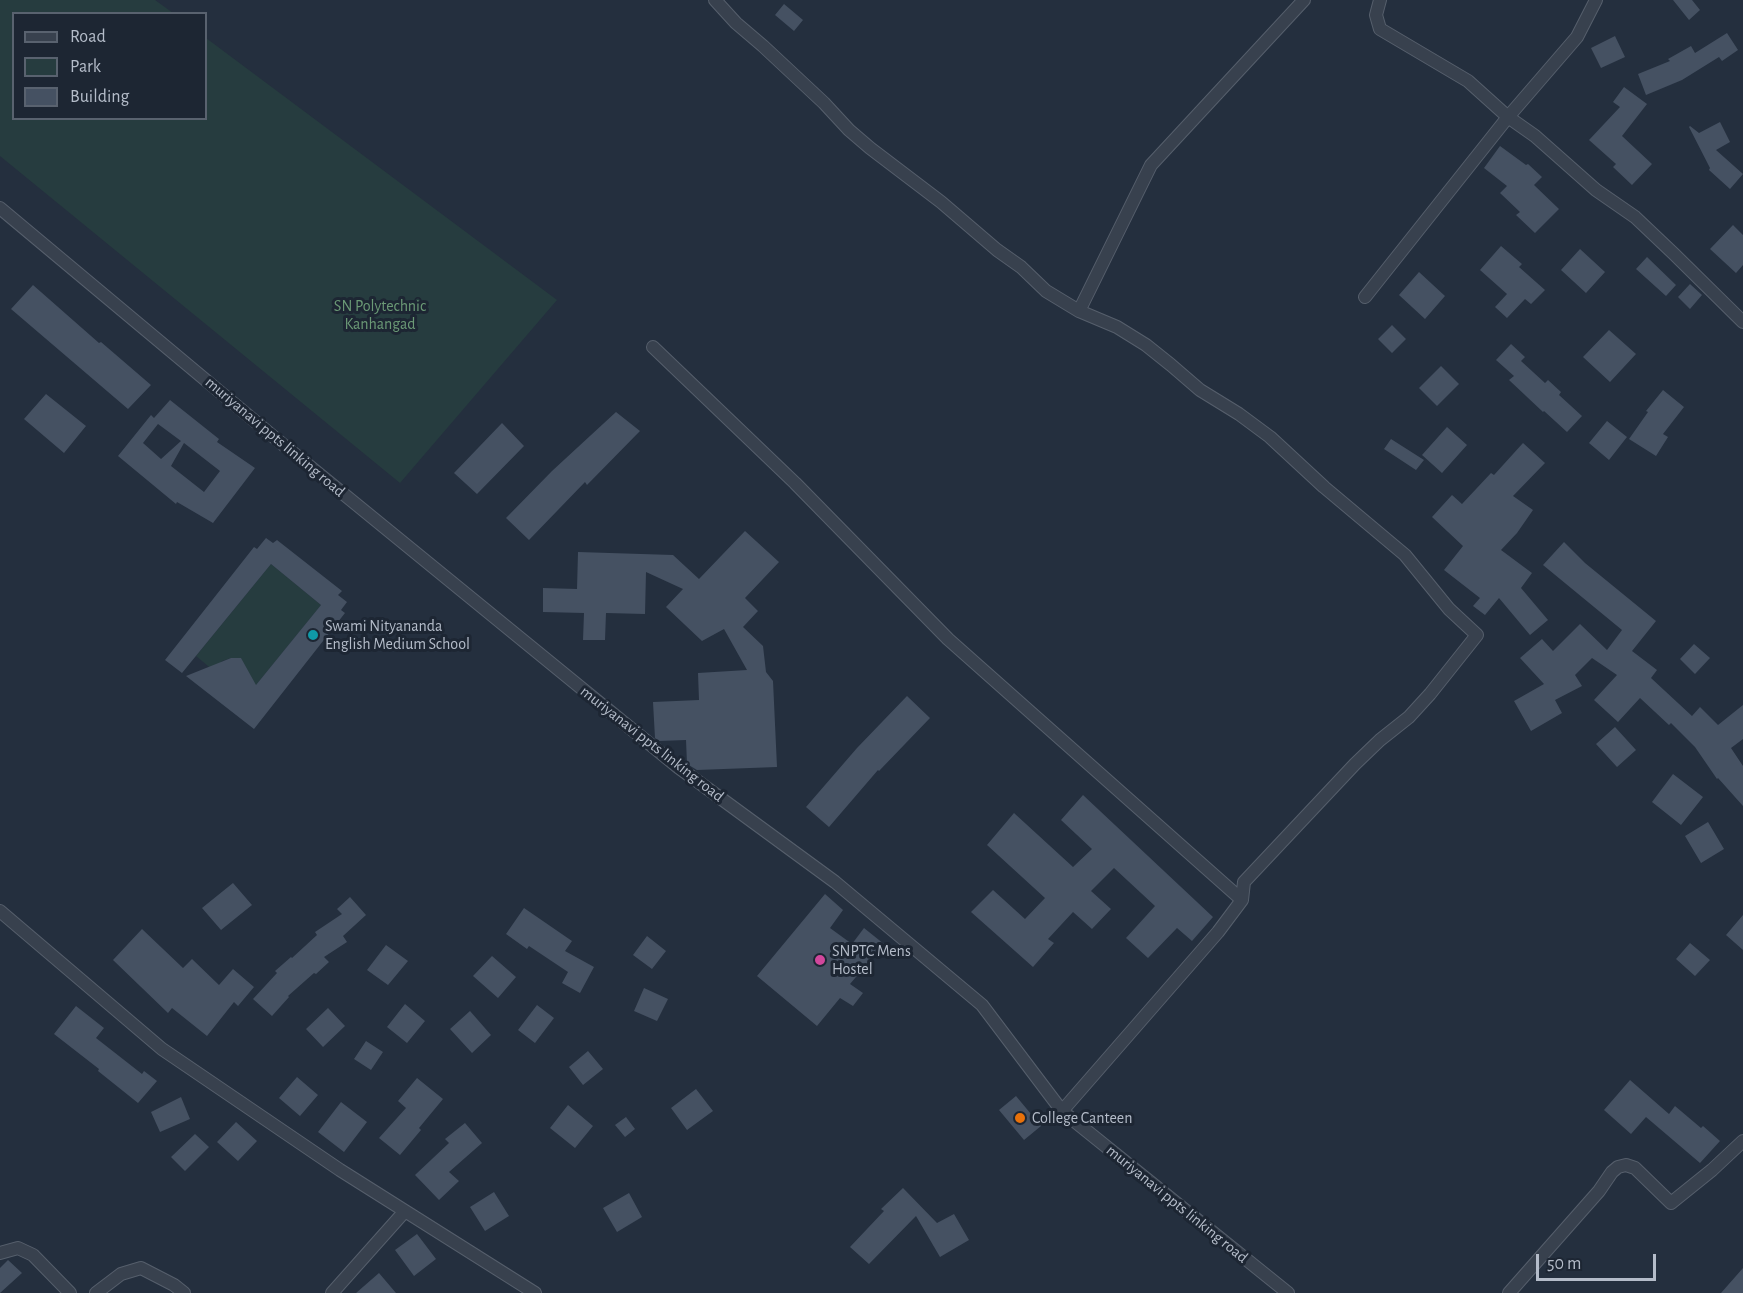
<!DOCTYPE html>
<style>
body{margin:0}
#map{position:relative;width:1743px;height:1293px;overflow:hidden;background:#242f3e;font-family:"Alegreya Sans",sans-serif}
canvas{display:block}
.legend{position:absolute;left:12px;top:12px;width:195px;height:108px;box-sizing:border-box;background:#1d2633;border:2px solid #59626f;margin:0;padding:8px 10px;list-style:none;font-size:18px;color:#b4bcc9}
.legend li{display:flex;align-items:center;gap:12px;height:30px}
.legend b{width:30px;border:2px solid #59626f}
.scale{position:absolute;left:1536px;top:1254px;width:120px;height:27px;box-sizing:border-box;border:3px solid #b4bcc9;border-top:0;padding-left:8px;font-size:18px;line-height:21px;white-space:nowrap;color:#b4bcc9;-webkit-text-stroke:4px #1d2633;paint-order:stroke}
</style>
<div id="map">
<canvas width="1743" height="1293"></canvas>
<ul class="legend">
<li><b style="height:8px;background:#38414e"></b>Road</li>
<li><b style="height:16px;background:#263c3f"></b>Park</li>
<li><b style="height:16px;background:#455162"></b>Building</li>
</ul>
<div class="scale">50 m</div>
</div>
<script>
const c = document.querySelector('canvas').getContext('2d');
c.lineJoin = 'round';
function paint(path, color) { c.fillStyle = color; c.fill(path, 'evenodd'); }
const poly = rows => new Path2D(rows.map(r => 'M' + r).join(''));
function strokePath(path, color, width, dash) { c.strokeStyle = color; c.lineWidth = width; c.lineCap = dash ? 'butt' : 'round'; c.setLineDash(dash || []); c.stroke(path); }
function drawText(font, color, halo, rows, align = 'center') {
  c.font = font + ' "Alegreya Sans",sans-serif'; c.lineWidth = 6; c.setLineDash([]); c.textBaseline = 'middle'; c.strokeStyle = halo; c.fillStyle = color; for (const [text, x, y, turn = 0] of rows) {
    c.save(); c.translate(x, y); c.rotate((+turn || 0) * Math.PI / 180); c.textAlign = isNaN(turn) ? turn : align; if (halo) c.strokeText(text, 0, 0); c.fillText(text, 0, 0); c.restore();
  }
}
paint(poly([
 [0,0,155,0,173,13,14,14,14,118,206,118,206,38,557,300,400,483,0,156],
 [271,564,321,605,248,695,241,658,231,658,222,661,214,671,196,656]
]), '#263c3f');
paint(poly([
 [1673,0,1692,0,1700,10,1689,20],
 [784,4,803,20,794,31,775,15],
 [1727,33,1738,50,1722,61,1719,57,1682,80,1646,95,1638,74,1670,61,1668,59,1691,46,1695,53],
 [1615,36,1625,57,1601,68,1591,48],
 [1624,87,1647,104,1622,136,1652,164,1632,185,1613,167,1616,164,1589,140,1620,107,1613,102],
 [1720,122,1730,142,1716,150,1743,174,1730,189,1709,170,1710,168,1689,127,1690,126,1699,133],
 [1500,146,1526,165,1528,164,1542,177,1534,185,1559,209,1535,233,1516,215,1520,212,1500,193,1507,186,1484,168],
 [1733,225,1743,235,1743,265,1736,273,1710,249],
 [1501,246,1522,264,1519,267,1545,290,1531,304,1525,299,1507,318,1495,307,1507,294,1480,270],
 [1580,249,1605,272,1586,293,1561,270],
 [1647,257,1676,285,1666,296,1636,269],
 [1419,272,1445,296,1425,319,1399,295],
 [1690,284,1702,295,1690,309,1678,297],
 [33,285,99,343,101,342,151,385,128,409,11,309],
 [1392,325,1406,339,1392,353,1378,339],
 [1609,330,1636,354,1610,382,1583,357],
 [1511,344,1525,357,1521,361,1545,383,1548,380,1561,392,1559,395,1582,416,1567,432,1544,411,1543,412,1509,380,1514,376,1496,360],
 [1441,366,1459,384,1437,406,1419,388],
 [1663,390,1684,407,1663,434,1668,437,1656,456,1629,439,1648,412,1646,411],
 [46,394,86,426,64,453,24,419],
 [170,400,219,439,217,442,255,468,213,523,177,502,176,504,118,456,151,415,154,418],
 [158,424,181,441,161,459,143,443],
 [184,443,220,471,204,492,171,466],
 [616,412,640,431,587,485,585,482,529,540,506,518,552,471],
 [1607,421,1627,437,1609,460,1589,443],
 [502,423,524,446,477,494,454,473],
 [1447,427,1467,445,1442,473,1422,455],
 [1391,439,1424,460,1416,470,1384,449],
 [1523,443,1545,463,1513,496,1533,510,1517,533,1501,550,1532,573,1521,588,1548,620,1530,635,1499,598,1485,615,1473,606,1480,598,1444,570,1463,546,1432,517,1452,495,1462,504,1491,473,1494,475],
 [745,531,779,562,745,598,758,611,743,627,763,646,766,672,773,681,777,767,697,770,687,764,686,740,659,741,655,738,653,702,699,700,698,673,747,670,724,629,702,641,666,607,683,589,646,572,645,614,606,613,605,640,583,640,584,613,543,612,543,588,577,589,578,552,673,555,699,579],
 [266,538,273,543,277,540,342,591,338,595,347,602,341,610,345,613,254,729,186,676,231,658,241,658,256,685,321,605,271,564,182,673,165,660,254,547,257,549],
 [1564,542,1585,563,1656,621,1632,651,1657,670,1651,678,1692,716,1700,707,1718,725,1743,705,1743,739,1731,748,1743,766,1743,806,1718,778,1717,779,1695,747,1671,723,1669,725,1640,698,1618,722,1594,700,1617,675,1592,658,1575,675,1582,686,1555,700,1562,713,1531,731,1514,701,1544,684,1520,658,1542,639,1553,651,1580,624,1607,650,1622,630,1543,565],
 [1694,644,1710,658,1695,674,1680,659],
 [907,696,930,718,879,771,878,770,829,827,806,807,857,748],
 [1615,727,1636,750,1617,767,1596,744],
 [1673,774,1703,797,1681,825,1652,802],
 [1083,795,1213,917,1192,941,1177,928,1148,958,1126,938,1155,906,1114,868,1091,891,1111,909,1092,929,1073,912,1048,939,1054,943,1033,967,971,912,993,890,1025,919,1045,898,987,845,1014,813,1073,867,1092,849,1061,820],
 [1708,822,1724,849,1701,863,1685,836],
 [233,883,252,905,221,930,202,908],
 [825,894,843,910,830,928,852,944,864,928,884,944,850,984,863,993,853,1006,840,998,817,1026,757,976],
 [350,897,366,915,343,936,347,942,324,957,329,962,316,974,314,973,288,996,289,997,272,1016,253,999,277,973,275,971,291,957,292,958,317,935,315,932,342,914,337,909],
 [524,908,572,941,565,951,594,967,580,993,562,983,568,972,529,946,527,949,506,934],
 [1743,915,1743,950,1726,935],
 [142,929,183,968,192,959,219,985,233,969,254,987,238,1006,234,1002,207,1036,172,1008,168,1013,113,960],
 [647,936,666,951,652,969,633,955],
 [1690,943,1710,960,1695,976,1676,959],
 [386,945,408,961,388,985,367,970],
 [492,956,516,977,498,998,473,976],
 [644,988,668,999,657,1021,634,1011],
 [405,1004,425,1021,407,1043,387,1027],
 [537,1005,554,1018,535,1043,518,1030],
 [76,1006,104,1028,96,1038,142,1074,144,1071,157,1081,138,1103,98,1071,99,1069,54,1034],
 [328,1008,345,1026,323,1047,306,1029],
 [470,1011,491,1035,472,1053,450,1029],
 [366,1041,383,1052,371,1070,354,1059],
 [588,1051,603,1069,583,1085,569,1067],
 [297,1077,318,1095,300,1116,279,1098],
 [417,1078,443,1099,419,1128,421,1130,400,1155,379,1138,406,1108,398,1101],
 [1630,1080,1669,1114,1675,1106,1701,1128,1703,1126,1720,1141,1700,1163,1646,1117,1631,1134,1604,1110],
 [696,1089,713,1111,687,1130,671,1108],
 [1016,1096,1041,1126,1024,1140,999,1110],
 [181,1097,190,1119,160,1132,151,1112],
 [341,1102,367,1122,344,1152,318,1132],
 [568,1105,593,1126,575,1148,550,1128],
 [626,1117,635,1129,625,1137,615,1125],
 [236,1122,257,1141,238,1161,217,1142],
 [465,1123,482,1143,449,1172,459,1181,439,1200,415,1175,449,1143,445,1139],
 [195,1134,209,1147,185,1171,171,1157],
 [903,1188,937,1223,954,1214,969,1240,940,1257,916,1216,869,1264,850,1247,884,1211,881,1209],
 [494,1192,509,1216,485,1231,470,1207],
 [629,1193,642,1217,617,1232,603,1208],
 [417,1234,436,1259,414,1276,395,1250],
 [8,1260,22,1273,0,1293,0,1268],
 [1743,1268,1743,1293,1721,1293],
 [379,1273,396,1293,356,1293]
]), '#455162');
const street = poly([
 [715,0,736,23,763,46,824,103,849,130,870,148,941,202,997,250,1021,267,1046,291,1079,311,1117,327,1146,345,1171,365,1200,390,1239,414,1270,437,1324,487,1405,555,1449,609,1477,635,1430,694,1409,717,1380,740,1355,764,1244,882,1242,900,1218,932,1062,1111],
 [1380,0,1376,15,1380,29,1468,81,1508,117,1535,136,1596,190,1635,217,1674,254,1743,322],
 [0,208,275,438,678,767,835,882,982,1005,1062,1111,1288,1293],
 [1365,297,1508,117,1577,37,1596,0],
 [1079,311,1151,165,1304,0],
 [653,347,795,483,948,639,1242,900],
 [0,911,162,1049,340,1170,535,1293],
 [0,1253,18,1248,33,1255,70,1293],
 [96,1293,121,1274,141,1268,174,1285,184,1293],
 [332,1293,405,1211],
 [1509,1293,1599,1191,1612,1172,1618,1167,1626,1165,1635,1168,1671,1203,1712,1170,1743,1141]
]);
strokePath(street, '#565f6c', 14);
strokePath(street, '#38414e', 12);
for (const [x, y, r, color] of [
 [313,635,6,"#0f9aa8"],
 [820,960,6,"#d1479c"],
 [1020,1118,6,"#e8710a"]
]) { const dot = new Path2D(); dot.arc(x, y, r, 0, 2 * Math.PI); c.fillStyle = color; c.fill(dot); strokePath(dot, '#1d2633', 2); }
drawText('16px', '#6b9a76', '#1d2633', [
 ["SN Polytechnic",380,306],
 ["Kanhangad",380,324]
]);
drawText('16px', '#b4bcc9', '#1d2633', [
 ["muriyanavi ppts linking road",275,437,40],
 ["muriyanavi ppts linking road",652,744,38],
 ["muriyanavi ppts linking road",1177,1204,39]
]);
drawText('16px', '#b4bcc9', '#1d2633', [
 ["Swami Nityananda",325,626],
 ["English Medium School",325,644],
 ["SNPTC Mens",832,951],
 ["Hostel",832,969],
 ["College Canteen",1032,1118]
], 'left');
</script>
